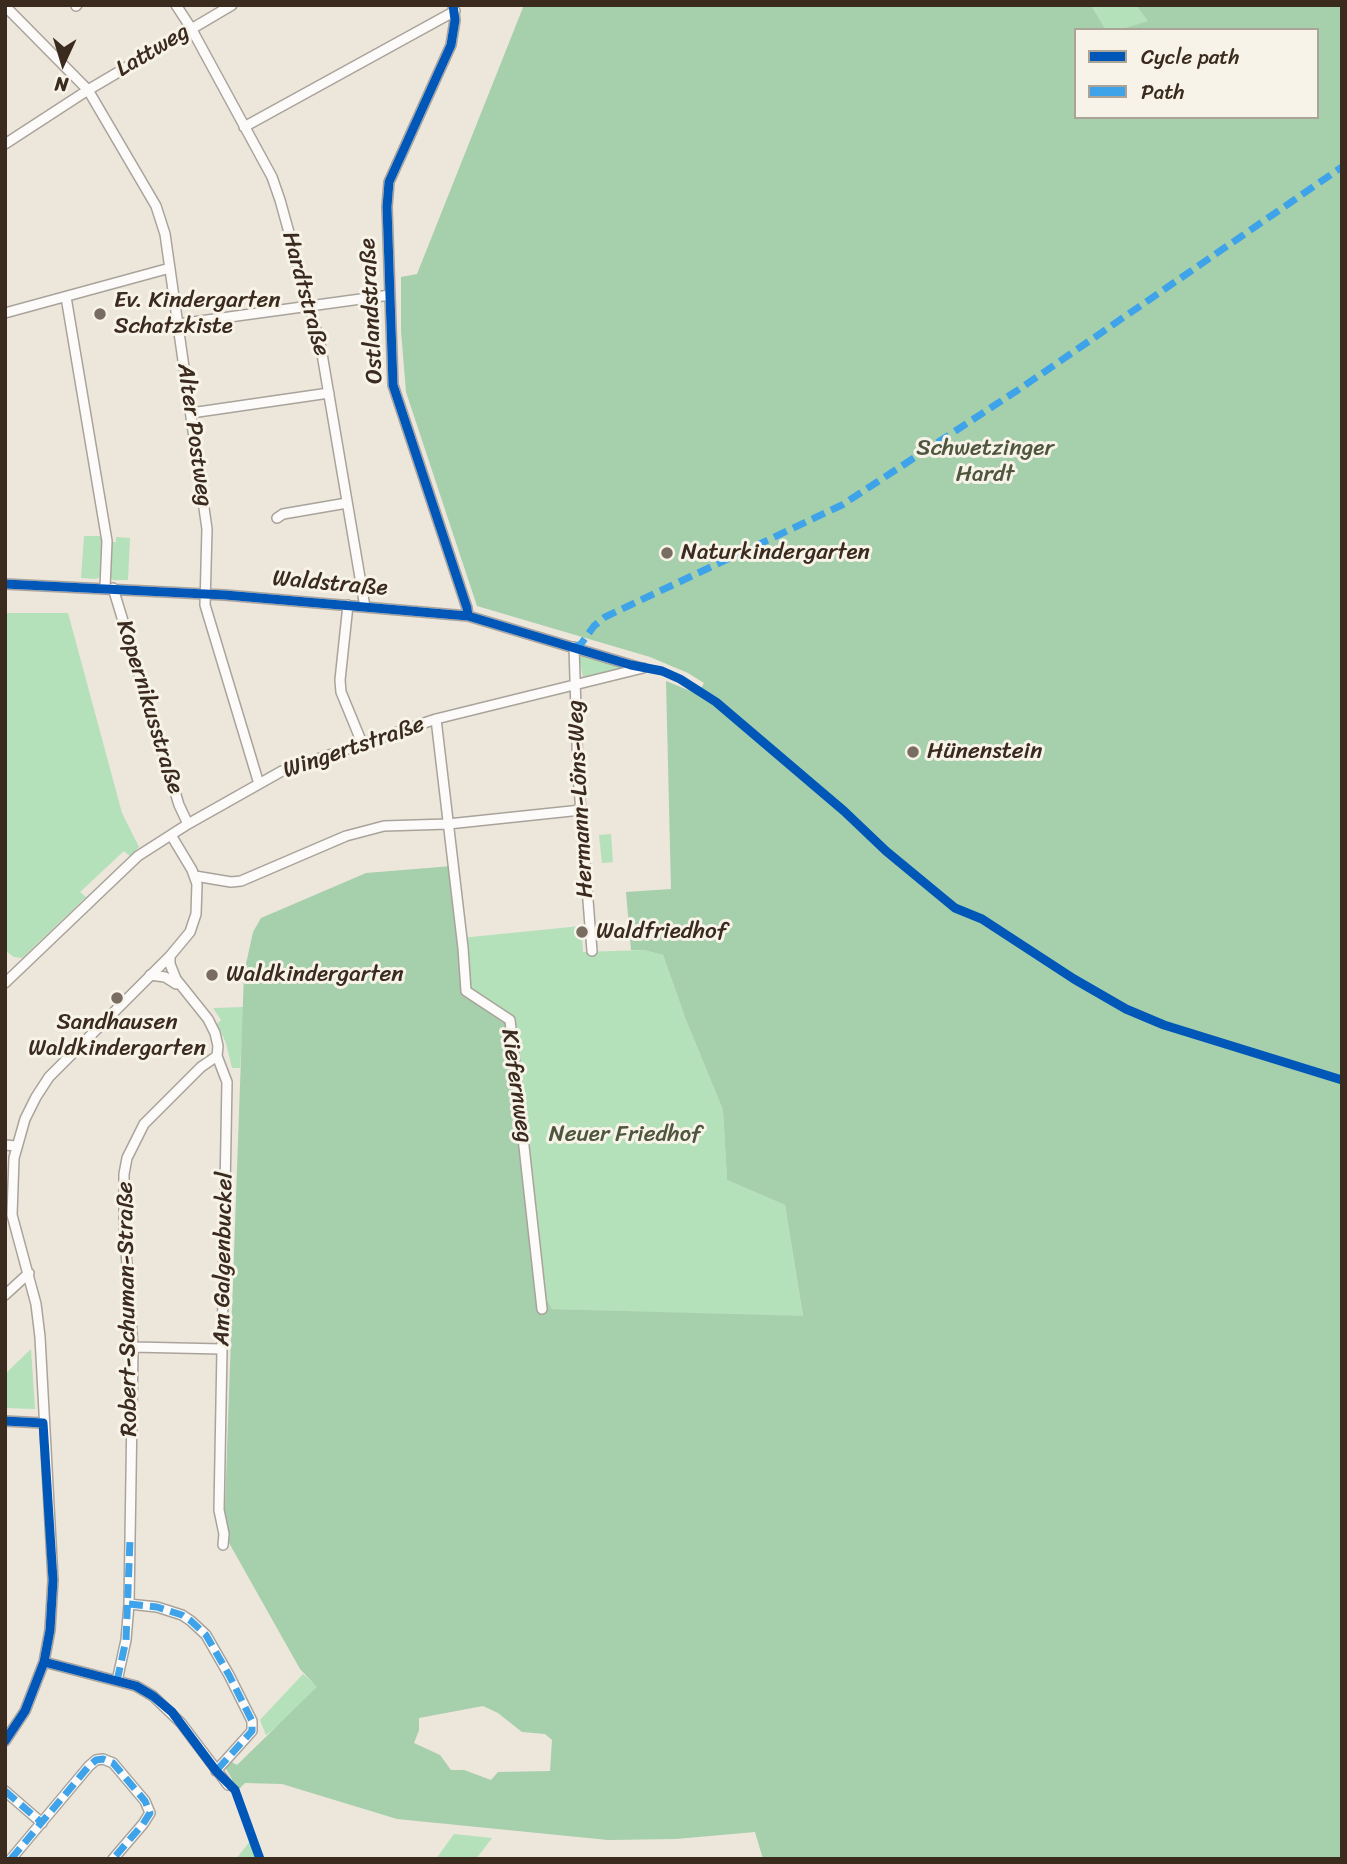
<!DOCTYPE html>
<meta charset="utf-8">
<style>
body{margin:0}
#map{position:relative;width:1347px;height:1864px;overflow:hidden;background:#ede6db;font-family:Sriracha,sans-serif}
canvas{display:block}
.frame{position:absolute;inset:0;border:7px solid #3b2a1e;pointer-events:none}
.legend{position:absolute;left:1074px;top:28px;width:245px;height:91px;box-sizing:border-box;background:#f7f3e8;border:2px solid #aca397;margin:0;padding:9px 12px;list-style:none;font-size:21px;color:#3b2a1e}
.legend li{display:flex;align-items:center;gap:14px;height:35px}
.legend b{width:35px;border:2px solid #aca397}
.north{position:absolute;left:28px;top:28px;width:70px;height:70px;-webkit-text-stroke:5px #f7f3e8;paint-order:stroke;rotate:184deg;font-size:19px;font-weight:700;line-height:28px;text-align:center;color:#3b2a1e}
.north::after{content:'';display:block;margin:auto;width:24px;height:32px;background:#3b2a1e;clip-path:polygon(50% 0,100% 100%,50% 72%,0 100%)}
</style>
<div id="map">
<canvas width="1347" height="1864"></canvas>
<div class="frame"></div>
<ul class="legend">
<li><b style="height:9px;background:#0057b8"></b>Cycle path</li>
<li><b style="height:9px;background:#3fa3ea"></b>Path</li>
</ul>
<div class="north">N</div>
</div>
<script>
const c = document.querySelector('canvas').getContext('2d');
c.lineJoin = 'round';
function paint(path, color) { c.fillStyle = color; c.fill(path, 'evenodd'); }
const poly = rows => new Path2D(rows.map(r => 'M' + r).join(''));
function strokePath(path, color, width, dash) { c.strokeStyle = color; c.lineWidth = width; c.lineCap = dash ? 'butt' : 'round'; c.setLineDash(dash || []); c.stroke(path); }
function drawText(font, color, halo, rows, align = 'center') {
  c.font = font + ' Sriracha,sans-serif'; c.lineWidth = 6; c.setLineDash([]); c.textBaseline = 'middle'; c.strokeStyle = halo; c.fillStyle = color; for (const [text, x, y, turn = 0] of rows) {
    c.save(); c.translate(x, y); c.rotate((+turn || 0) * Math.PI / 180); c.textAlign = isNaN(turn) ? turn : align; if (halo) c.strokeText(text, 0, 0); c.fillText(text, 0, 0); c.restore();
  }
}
paint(poly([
 [1091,5,1136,5,1149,21,1118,30,1106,30],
 [84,536,102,536,100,577,96,579,81,578],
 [116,537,130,538,128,580,113,580,109,577,112,542,116,542],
 [5,613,68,613,122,813,139,847,130,856,124,851,80,892,86,897,22,958,14,957,7,952,5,945],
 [584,654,630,668,583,677,579,658],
 [611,834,613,862,602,863,599,835],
 [581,926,583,952,644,950,663,955,686,1020,723,1110,727,1180,785,1205,803,1317,552,1309,543,1293,467,991,461,938],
 [244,1007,240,1068,232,1068,226,1043,217,1024,221,1020,213,1008],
 [31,1349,35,1409,5,1408,5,1374],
 [303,1674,318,1687,285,1720,266,1735,260,1720],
 [454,1834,492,1838,476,1859,436,1859],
 [251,1840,258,1859,236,1859]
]), '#b4e0ba');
paint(poly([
 [524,5,1091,5,1106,30,1076,30,1076,117,1317,117,1317,30,1118,30,1148,21,1136,5,1342,5,1342,1859,763,1859,755,1832,676,1839,608,1840,397,1819,282,1784,245,1783,238,1790,230,1783,232,1779,225,1767,230,1761,237,1765,317,1687,300,1669,224,1534,244,973,253,932,261,918,366,873,452,866,467,991,511,1020,543,1293,552,1309,803,1316,785,1205,727,1180,723,1110,686,1020,663,955,644,950,631,950,626,892,671,889,666,681,698,694,704,683,688,673,650,657,477,606,406,392,401,331,401,277,417,274],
 [483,1706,498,1713,522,1732,545,1734,552,1740,550,1771,498,1772,491,1780,464,1770,451,1770,440,1755,414,1743,419,1730,419,1718]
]), '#a6cfac');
const minor = poly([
 [176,5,191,28,272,177,280,200,321,348,365,607],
 [453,5,455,20,451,45,389,182,387,207,393,385,467,608,468,616],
 [5,6,88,90,156,206,165,234,207,529,205,605,259,784],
 [76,6,77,5],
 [244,127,455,11],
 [5,144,88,90,232,5],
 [66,297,107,541,105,587],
 [5,313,170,268],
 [178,324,390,295],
 [191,413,329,393],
 [277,518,283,514,347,503],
 [5,584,225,595,468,616,641,668],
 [113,588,179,805,188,824],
 [348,605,340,680,341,692,362,743],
 [574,647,578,774,592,951],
 [436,719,463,948,466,991,510,1020,542,1309],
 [195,876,231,882,241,881,346,836,384,826,448,824,581,810],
 [170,956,170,964,176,979,208,1019,215,1033,218,1046,217,1056,227,1082,219,1510,224,1534,223,1545],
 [150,975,165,977,176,984],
 [5,983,138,856,188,824,282,771,436,719,643,668],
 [5,1145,16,1146],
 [5,1295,29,1273],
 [133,1347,222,1349],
 [5,1421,43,1423],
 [129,1604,157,1607,182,1615,191,1621,206,1635,229,1675,252,1721,252,1731,216,1771],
 [44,1662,136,1686,153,1696,181,1723,228,1785],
 [117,1681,126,1640,129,1604,133,1347,124,1224,124,1174,127,1158,144,1124,201,1067,217,1056],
 [5,1741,25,1711,44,1662,50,1630,53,1580,40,1337,36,1304,12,1215,14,1158,25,1119,36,1097,49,1077,170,956,190,932,196,914,197,884,192,870,171,835],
 [5,1791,42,1823],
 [11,1859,89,1766,96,1760,103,1759,113,1763,145,1801,150,1813,143,1824,113,1859]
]);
strokePath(minor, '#a9a39b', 12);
strokePath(minor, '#fcfbfa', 9);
strokePath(poly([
 [574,647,581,644,594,626,605,617,842,505,1021,388,1342,167],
 [129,1604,157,1607,182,1615,191,1621,206,1635,229,1675,252,1721,252,1731,216,1771],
 [117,1681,126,1640,130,1540],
 [5,1791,42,1823],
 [11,1859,89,1766,96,1760,103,1759,113,1763,145,1801,150,1813,143,1824,113,1859]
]), '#3fa3ea', 7, [14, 7]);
strokePath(poly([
 [453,5,455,20,451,45,389,182,387,207,393,385,467,608,468,616],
 [5,584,225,595,468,616,631,665,662,671,680,679,716,702,844,811,886,851,955,908,982,919,1074,979,1126,1009,1164,1025,1342,1080],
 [5,1421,43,1423,53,1580,50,1630,44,1662,25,1711,5,1741],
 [44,1662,136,1686,153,1696,172,1712,216,1771,235,1790,260,1859]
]), '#0057b8', 9);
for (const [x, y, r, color] of [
 [100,314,7,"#796c60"],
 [667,553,7,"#796c60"],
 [913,752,7,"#796c60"],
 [582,932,7,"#796c60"],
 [212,975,7,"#796c60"],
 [117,998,7,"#796c60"]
]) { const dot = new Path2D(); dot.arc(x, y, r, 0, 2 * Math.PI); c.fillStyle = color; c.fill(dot); strokePath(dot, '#f7f3e8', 2.5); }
drawText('23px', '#3b2a1e', '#f7f3e8', [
 ["Lattweg",153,51,-31],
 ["Hardtstraße",305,294,75],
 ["Ostlandstraße",372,311,-93],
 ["Alter Postweg",194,435,82],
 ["Waldstraße",330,584,5],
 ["Kopernikusstraße",149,707,73],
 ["Wingertstraße",354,748,-19],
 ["Hermann-Löns-Weg",581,799,-93],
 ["Kiefernweg",516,1086,82],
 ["Am Galgenbuckel",224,1259,-89],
 ["Robert-Schuman-Straße",128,1309,-91]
]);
drawText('23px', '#3b2a1e', '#f7f3e8', [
 ["Ev. Kindergarten",114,301],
 ["Schatzkiste",114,327],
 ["Naturkindergarten",681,553],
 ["Hünenstein",927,752],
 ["Waldfriedhof",596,932],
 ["Waldkindergarten",226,975],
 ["Sandhausen",117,1023,"center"],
 ["Waldkindergarten",117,1049,"center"]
], 'left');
drawText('23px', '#4e563e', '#f7f3e8', [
 ["Schwetzinger",985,449],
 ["Hardt",985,475],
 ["Neuer Friedhof",625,1135]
]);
</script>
